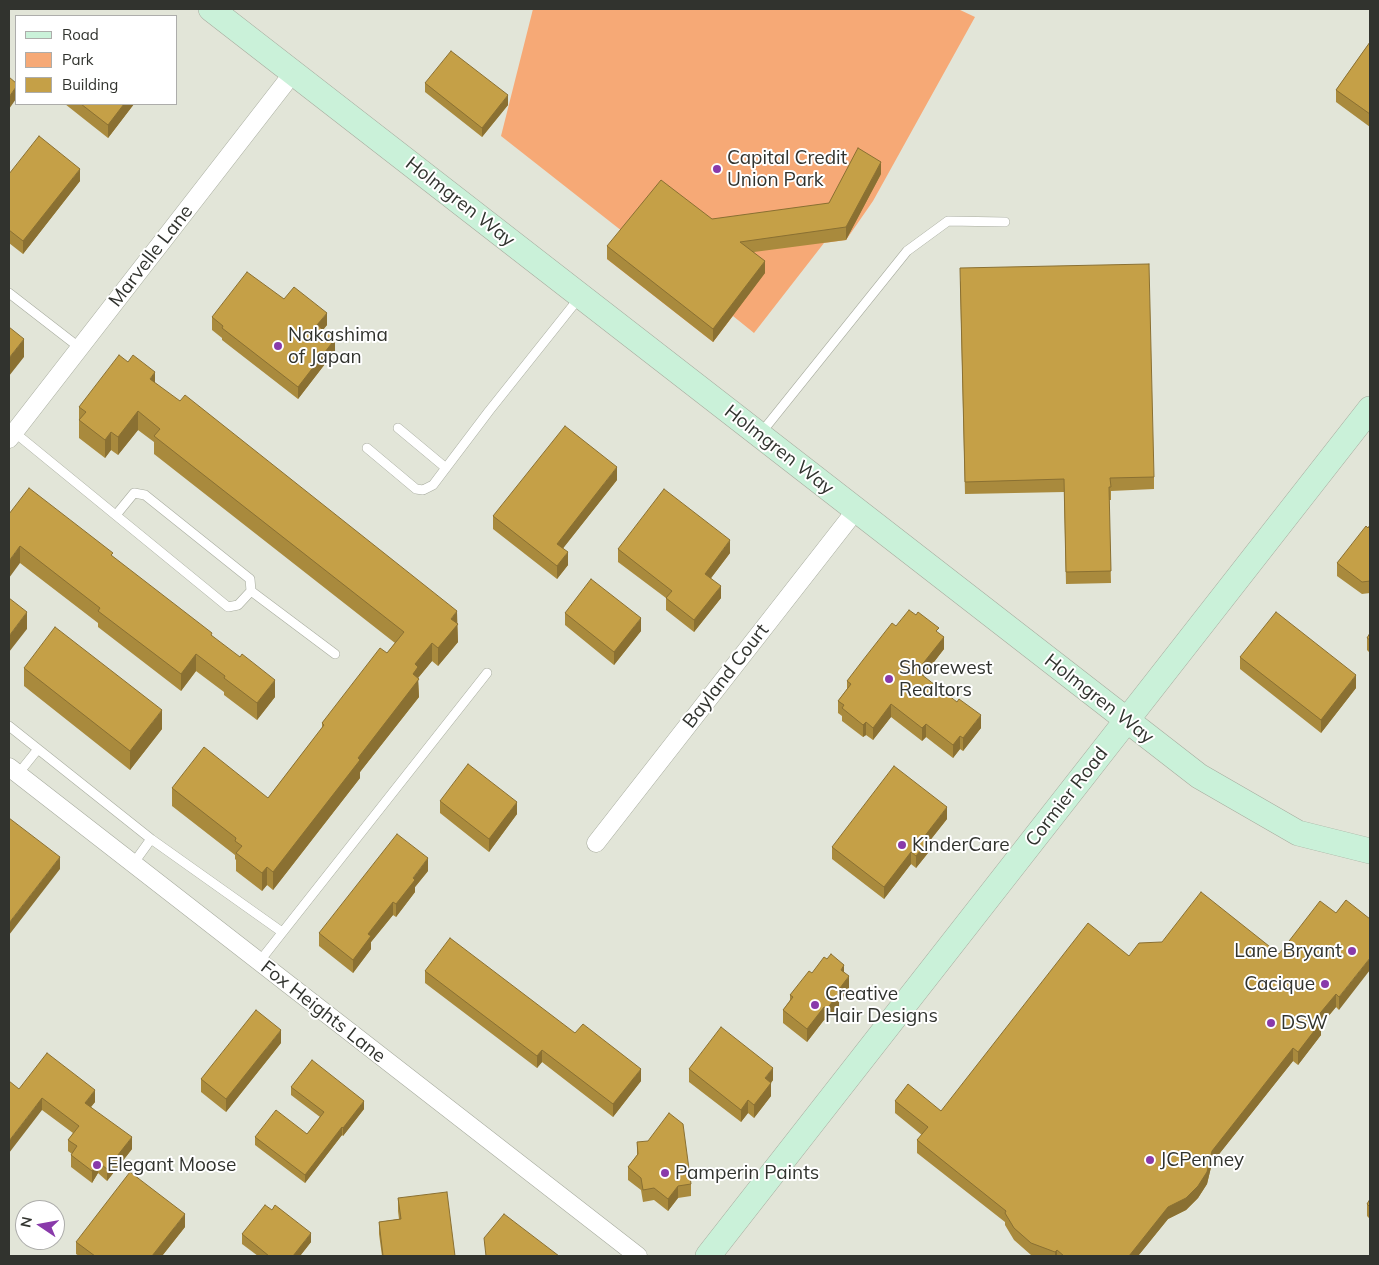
<!DOCTYPE html>
<style>
body{margin:0}
#map{position:relative;width:1379px;height:1265px;overflow:hidden;background:#e2e5d8;font-family:Mulish,sans-serif}
canvas{display:block}
.frame{position:absolute;inset:0;border:10px solid #31332e;pointer-events:none}
.legend{position:absolute;left:15px;top:15px;width:162px;height:90px;box-sizing:border-box;background:#fff;border:1px solid #adadab;margin:0;padding:6px 9px;list-style:none;font-size:15px;color:#31332e}
.legend li{display:flex;align-items:center;gap:10px;height:25px}
.legend b{width:25px;border:1px solid #adadab}
.north{position:absolute;left:15px;top:1200px;width:50px;height:50px;box-sizing:border-box;background:#fff;border:1px solid #adadab;border-radius:50%;rotate:282deg;font-size:14px;font-weight:700;line-height:20px;text-align:center;color:#31332e}
.north::after{content:'';display:block;margin:auto;width:18px;height:22px;background:#893aaa;clip-path:polygon(50% 0,100% 100%,50% 72%,0 100%)}
</style>
<div id="map">
<canvas width="1379" height="1265"></canvas>
<div class="frame"></div>
<ul class="legend">
<li><b style="height:6px;background:#caf1d9"></b>Road</li>
<li><b style="height:14px;background:#f6a976"></b>Park</li>
<li><b style="height:14px;background:#c5a047"></b>Building</li>
</ul>
<div class="north">N</div>
</div>
<script>
const c = document.querySelector('canvas').getContext('2d');
c.lineJoin = 'round';
function paint(path, color) { c.fillStyle = color; c.fill(path, 'evenodd'); }
const poly = rows => new Path2D(rows.map(r => 'M' + r).join(''));
function strokePath(path, color, width, dash) { c.strokeStyle = color; c.lineWidth = width; c.lineCap = dash ? 'butt' : 'round'; c.setLineDash(dash || []); c.stroke(path); }
function drawText(font, color, halo, rows, align = 'center') {
  c.font = font + ' Mulish,sans-serif'; c.lineWidth = 4; c.setLineDash([]); c.textBaseline = 'middle'; c.strokeStyle = halo; c.fillStyle = color; for (const [text, x, y, turn = 0] of rows) {
    c.save(); c.translate(x, y); c.rotate((+turn || 0) * Math.PI / 180); c.textAlign = isNaN(turn) ? turn : align; if (halo) c.strokeText(text, 0, 0); c.fillText(text, 0, 0); c.restore();
  }
}
paint(poly([
 [533,9,958,9,975,17,873,201,846,240,824,243,754,333,733,316,713,342,607,259,627,235,501,136]
]), '#f6a976');
const lane = poly([
 [9,293,80,348],
 [398,428,446,468],
 [14,432,228,607,238,605,251,591,250,579,145,495,134,493,116,515],
 [761,433,907,251,948,221,1005,222],
 [367,448,416,489,423,490,433,485,489,411,579,298],
 [251,591,335,654],
 [9,726,151,839,282,932],
 [18,774,38,749],
 [133,864,151,839],
 [259,962,487,673]
]);
const street = poly([
 [9,439,293,73],
 [9,767,638,1256],
 [596,843,856,510]
]);
const secondary = poly([
 [211,9,1199,776,1298,833,1370,851],
 [708,1256,1370,409]
]);
strokePath(lane, '#a7ab9e', 10);
strokePath(street, '#a7ab9e', 19);
strokePath(secondary, '#a7ab9e', 26);
strokePath(lane, '#fff', 9);
strokePath(street, '#fff', 18);
strokePath(secondary, '#caf1d9', 25);
paint(poly([
 [1370,42,1370,127,1336,102,1336,90],
 [425,83,508,105,482,137,425,92],
 [65,104,134,104,108,138],
 [9,174,80,181,23,254,9,243],
 [881,174,846,240,754,252,765,273,713,342,607,259,607,246,829,203],
 [960,281,1154,477,1154,489,1111,491,1111,500,1109,500,1111,583,1066,584,1064,492,965,494],
 [284,299,327,325,323,330,335,351,298,399,222,340,222,338,212,330,212,317],
 [128,362,155,383,457,623,458,642,438,666,432,661,418,678,419,697,360,772,360,778,273,890,267,885,262,891,236,871,236,860,235,859,235,855,172,806,172,788,268,798,322,728,322,723,387,653,395,643,154,454,154,442,138,430,118,455,111,450,105,458,79,438,79,407],
 [617,480,563,548,568,565,557,579,493,529,493,516],
 [9,514,113,557,212,636,275,697,257,720,224,695,224,692,196,671,181,691,98,627,98,623,20,563],
 [1370,525,1370,593,1362,594,1337,576,1337,563],
 [618,549,730,553,711,578,721,598,694,632,666,610,666,598,618,562],
 [565,613,641,631,614,665,565,625],
 [896,626,939,633,944,649,923,676,981,728,963,751,960,749,953,758,926,737,922,741,891,717,873,740,866,735,863,737,842,721,842,716,838,713,838,701,847,689,847,681],
 [1370,633,1370,653,1367,650,1367,638],
 [1240,657,1356,688,1321,733,1240,669],
 [24,668,162,729,130,770,24,686],
 [440,801,517,814,489,852,440,813],
 [947,819,928,843,928,853,916,868,911,864,884,899,832,859,832,847],
 [428,871,415,887,415,892,396,917,393,915,371,942,371,949,353,973,319,946,319,933],
 [1346,900,1339,1010,1336,1007,1321,1025,1321,1035,1298,1065,1293,1061,1212,1163,1207,1184,1198,1198,1186,1210,1168,1219,1138,1256,1033,1256,1031,1255,1014,1240,1005,1225,1005,1222,917,1153,917,1140,922,1135,895,1113,895,1101,941,1111,1129,956,1162,942,1279,954,1336,913],
 [425,971,575,1033,641,1081,613,1117,542,1062,537,1068,425,983],
 [844,972,849,989,839,1002,839,1006,827,1021,824,1020,807,1042,783,1023,783,1010,790,1000,790,995,812,973],
 [281,1043,226,1112,201,1092,201,1079],
 [689,1069,773,1080,771,1083,771,1096,754,1118,748,1113,741,1122,689,1082],
 [291,1087,364,1109,343,1136,342,1135,305,1183,255,1145,255,1137,307,1134,320,1117,291,1095],
 [19,1089,95,1102,91,1107,132,1149,107,1181,98,1173,92,1183,71,1167,71,1155,72,1154,68,1151,68,1140,73,1133,42,1110],
 [637,1142,691,1184,691,1196,678,1198,668,1211,654,1200,643,1202,641,1190,628,1180,628,1167,637,1155],
 [398,1198,455,1256,382,1256,379,1234,379,1222,399,1219,398,1211],
 [1370,1199,1370,1219,1367,1216,1367,1204],
 [185,1227,162,1256,79,1256,76,1254,76,1242],
 [242,1234,311,1242,300,1256,258,1256,242,1244]
]), '#a98a3d');
paint(poly([
 [16,87,16,99,9,109,9,97],
 [508,95,508,105,482,137,482,128],
 [124,104,134,104,108,138,108,125],
 [881,162,881,174,846,240,846,227],
 [80,169,80,181,23,254,23,241],
 [765,261,765,273,713,342,713,329],
 [327,313,327,325,317,337,317,325],
 [24,339,24,357,9,376,9,358],
 [335,339,335,351,298,399,298,387],
 [155,372,155,390,150,379],
 [138,411,138,430,118,455,118,437],
 [111,432,111,450,105,458,105,440],
 [617,467,617,480,557,556,557,544],
 [730,540,730,553,705,586,705,574],
 [20,546,20,563,9,578,9,561],
 [568,552,568,565,557,579,557,566],
 [721,586,721,598,694,632,694,620],
 [457,611,458,642,438,666,438,648,451,619],
 [27,612,27,629,9,652,9,636],
 [641,618,641,631,614,665,614,652],
 [944,637,944,649,917,684,917,671],
 [432,643,432,661,418,678,419,697,360,772,360,778,273,890,273,872,358,758,413,674,415,664],
 [196,654,196,671,181,691,181,674],
 [1356,675,1356,688,1321,733,1321,720],
 [275,680,275,697,257,720,257,703],
 [891,704,891,717,873,740,873,728],
 [162,710,162,729,130,770,130,751],
 [981,715,981,728,963,751,963,738],
 [866,722,866,735,863,737,863,725],
 [926,724,926,737,922,741,922,728],
 [960,736,960,749,953,758,953,745],
 [517,802,517,814,489,852,489,839],
 [947,807,947,819,928,843,928,853,916,868,916,856,924,837],
 [911,852,911,864,884,899,884,887],
 [60,857,60,869,9,935,9,923],
 [428,858,428,871,415,887,415,892,396,917,396,904,413,878],
 [267,867,267,885,262,891,262,873],
 [393,902,393,915,371,942,371,949,353,973,353,960,368,934],
 [1370,958,1370,970,1339,1010,1339,997],
 [844,965,844,978,841,970],
 [849,976,849,989,839,1002,839,1006,827,1021,827,1009,837,992],
 [1336,994,1336,1007,1321,1025,1321,1035,1298,1065,1298,1052,1316,1018],
 [824,1007,824,1020,807,1042,807,1029],
 [281,1030,281,1043,226,1112,226,1099],
 [1293,1048,1293,1061,1212,1163,1207,1184,1198,1198,1186,1210,1168,1219,1138,1256,1129,1256],
 [542,1050,542,1062,537,1068,537,1056],
 [773,1068,773,1080,765,1091,765,1078],
 [641,1069,641,1081,613,1117,613,1104],
 [771,1083,771,1096,754,1118,754,1105],
 [95,1090,95,1102,85,1114,85,1103],
 [42,1098,42,1110,9,1153,9,1141],
 [748,1100,748,1113,741,1122,741,1110],
 [364,1101,364,1109,343,1136,343,1128],
 [342,1127,342,1135,305,1183,305,1175],
 [132,1137,132,1149,107,1181,107,1169],
 [98,1162,98,1173,92,1183,92,1171],
 [678,1186,678,1198,668,1211,668,1199],
 [185,1214,185,1227,162,1256,152,1256],
 [311,1233,311,1242,300,1256,293,1256],
 [1057,1250,1057,1256,1055,1256,1055,1252]
]), '#8a7032');
const building = poly([
 [1370,42,1370,114,1336,90,1370,42],
 [451,51,508,95,482,128,425,83,451,51],
 [9,77,16,83,16,87,9,97,9,77],
 [81,104,124,104,108,125,81,104],
 [39,136,80,169,23,241,9,230,9,174,39,136],
 [858,148,881,162,846,227,740,242,765,261,713,329,607,246,661,180,712,219,829,203,858,148],
 [1149,264,1154,477,1110,478,1111,487,1109,487,1111,571,1066,572,1064,479,965,482,960,268,1149,264],
 [247,272,284,299,294,287,327,313,317,325,335,339,298,387,222,328,223,326,212,317,247,272],
 [9,327,24,339,9,358,9,327],
 [119,355,128,362,133,355,155,372,150,379,180,401,185,395,457,611,451,619,458,624,438,648,432,643,415,664,418,667,413,674,419,679,358,758,360,760,273,872,267,867,262,873,236,853,242,846,235,841,236,838,172,788,204,747,268,798,324,725,322,723,380,648,387,653,404,632,154,436,160,429,138,411,118,437,111,432,105,440,79,420,86,412,79,407,119,355],
 [565,426,617,467,557,544,568,552,557,566,493,516,565,426],
 [29,488,113,553,111,555,212,633,211,635,240,657,242,654,275,680,257,703,224,678,225,676,196,654,181,674,98,611,100,608,20,546,9,561,9,514,29,488],
 [664,489,730,540,705,574,721,586,694,620,666,598,672,591,618,549,664,489],
 [1370,525,1370,581,1362,582,1337,563,1366,526,1368,528,1370,525],
 [591,579,641,618,614,652,565,613,591,579],
 [9,598,27,612,9,636,9,598],
 [909,610,916,615,918,612,939,628,936,631,944,637,917,671,957,702,959,699,981,715,963,738,960,736,953,745,926,724,922,728,891,704,873,728,866,722,863,725,842,708,844,705,838,701,851,684,847,681,863,660,892,623,896,626,909,610],
 [1276,612,1356,675,1321,720,1240,657,1276,612],
 [55,627,162,710,130,751,24,668,55,627],
 [1370,633,1370,640,1367,638,1370,633],
 [468,764,517,802,489,839,440,801,468,764],
 [894,766,947,807,924,837,928,841,916,856,911,852,884,887,832,847,894,766],
 [9,818,60,857,9,923,9,818],
 [397,834,428,858,413,878,415,880,396,904,393,902,368,934,371,936,353,960,319,933,397,834],
 [1201,892,1279,954,1320,901,1336,913,1346,900,1370,919,1370,958,1339,997,1336,994,1316,1018,1321,1022,1298,1052,1293,1048,1212,1151,1207,1172,1198,1186,1186,1198,1168,1207,1129,1256,1064,1256,1057,1250,1055,1252,1031,1243,1014,1228,1005,1213,1006,1211,917,1140,928,1127,895,1101,908,1084,941,1111,1088,923,1129,956,1139,943,1162,942,1201,892],
 [450,938,575,1033,583,1024,641,1069,613,1104,542,1050,537,1056,425,971,450,938],
 [831,954,844,965,841,970,849,976,837,992,839,993,827,1009,824,1007,807,1029,783,1010,793,997,790,995,809,971,812,973,824,957,827,959,831,954],
 [256,1010,281,1030,226,1099,201,1079,256,1010],
 [721,1027,773,1068,765,1078,771,1083,754,1105,748,1100,741,1110,689,1069,721,1027],
 [47,1053,95,1090,85,1103,132,1137,107,1169,98,1162,92,1171,71,1155,77,1146,68,1140,79,1126,42,1098,9,1141,9,1081,19,1089,47,1053],
 [312,1060,364,1101,343,1128,342,1127,305,1175,255,1137,276,1110,307,1134,324,1112,291,1087,312,1060],
 [669,1113,683,1124,691,1184,678,1186,668,1199,654,1188,643,1190,641,1178,628,1167,638,1154,637,1142,648,1141,669,1113],
 [130,1172,185,1214,152,1256,95,1256,76,1242,130,1172],
 [447,1192,455,1256,383,1256,379,1222,401,1219,398,1198,447,1192],
 [1370,1199,1370,1207,1367,1204,1370,1199],
 [265,1205,272,1210,275,1205,311,1233,293,1256,269,1256,242,1234,265,1205],
 [504,1214,559,1256,486,1256,484,1238,504,1214]
]);
paint(building, '#c5a047');
strokePath(building, '#8a7032', 1);
for (const [x, y, r, color] of [
 [717,169,5,"#893aaa"],
 [278,346,5,"#893aaa"],
 [889,679,5,"#893aaa"],
 [902,845,5,"#893aaa"],
 [1352,951,5,"#893aaa"],
 [1325,984,5,"#893aaa"],
 [815,1005,5,"#893aaa"],
 [1271,1023,5,"#893aaa"],
 [1150,1160,5,"#893aaa"],
 [97,1165,5,"#893aaa"],
 [665,1173,5,"#893aaa"]
]) { const dot = new Path2D(); dot.arc(x, y, r, 0, 2 * Math.PI); c.fillStyle = color; c.fill(dot); strokePath(dot, '#fff', 2); }
drawText('19px', '#31332e', '#fff', [
 ["Capital Credit",727,158],
 ["Union Park",727,180],
 ["Nakashima",288,335],
 ["of Japan",288,357],
 ["Shorewest",899,668],
 ["Realtors",899,690],
 ["KinderCare",912,845],
 ["Lane Bryant",1342,951,"right"],
 ["Cacique",1315,984,"right"],
 ["Creative",825,994],
 ["Hair Designs",825,1016],
 ["DSW",1281,1023],
 ["JCPenney",1160,1160],
 ["Elegant Moose",107,1165],
 ["Pamperin Paints",675,1173]
], 'left');
drawText('19px', '#31332e', '#fff', [
 ["Holmgren Way",460,202,38],
 ["Marvelle Lane",151,256,-52],
 ["Holmgren Way",779,450,38],
 ["Bayland Court",726,676,-52],
 ["Holmgren Way",1099,699,38],
 ["Cormier Road",1067,797,-52],
 ["Fox Heights Lane",323,1012,38]
]);
</script>
